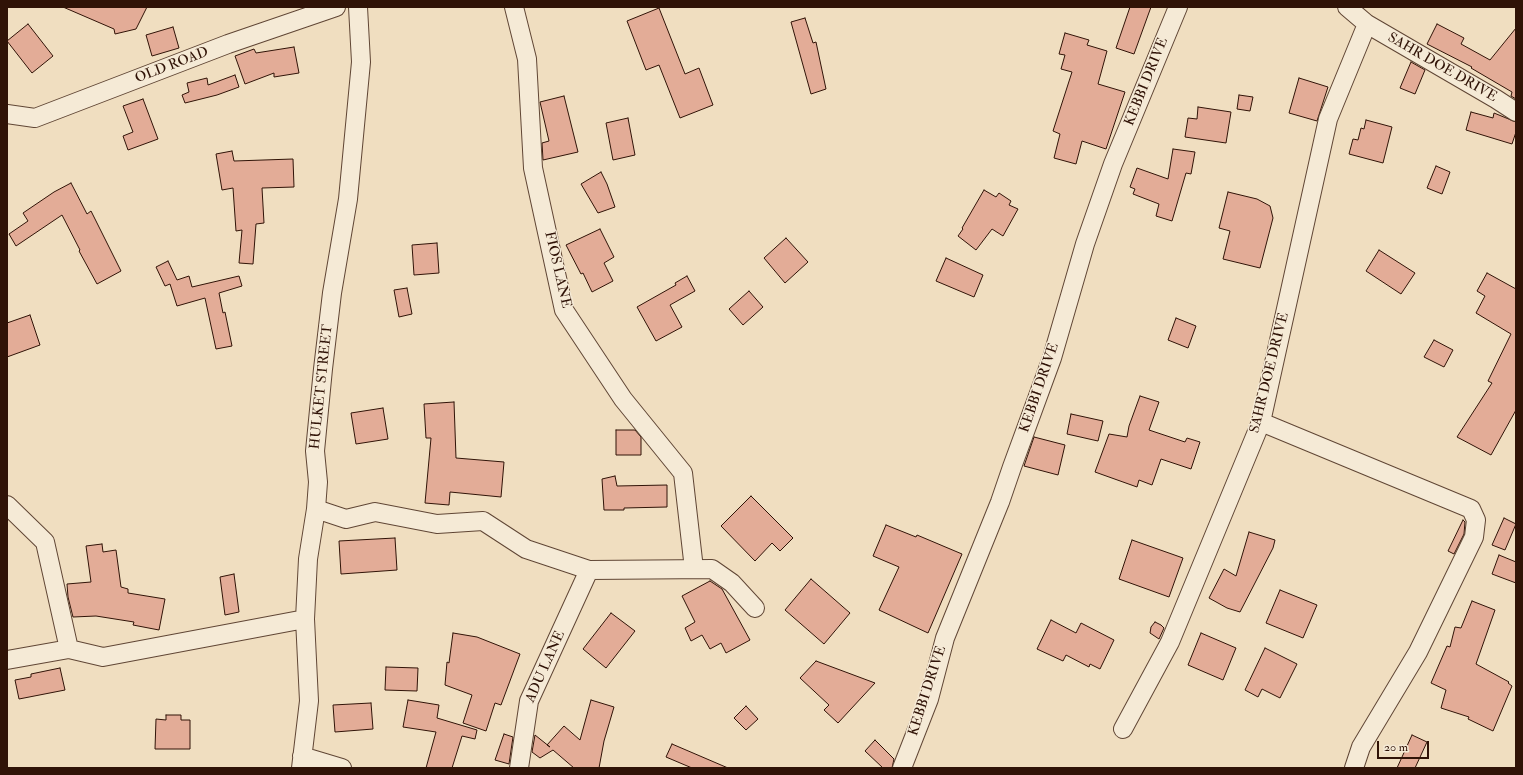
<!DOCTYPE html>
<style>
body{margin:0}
#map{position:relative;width:1523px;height:775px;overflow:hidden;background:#f0dec0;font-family:"IM FELL Double Pica",serif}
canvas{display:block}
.frame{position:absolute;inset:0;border:8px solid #301307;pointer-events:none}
.scale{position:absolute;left:1377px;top:741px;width:52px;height:18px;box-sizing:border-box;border:2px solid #301307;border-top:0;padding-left:5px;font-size:12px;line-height:14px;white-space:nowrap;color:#301307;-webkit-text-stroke:3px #f5ead6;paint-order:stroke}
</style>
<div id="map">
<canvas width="1523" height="775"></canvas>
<div class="frame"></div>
<div class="scale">20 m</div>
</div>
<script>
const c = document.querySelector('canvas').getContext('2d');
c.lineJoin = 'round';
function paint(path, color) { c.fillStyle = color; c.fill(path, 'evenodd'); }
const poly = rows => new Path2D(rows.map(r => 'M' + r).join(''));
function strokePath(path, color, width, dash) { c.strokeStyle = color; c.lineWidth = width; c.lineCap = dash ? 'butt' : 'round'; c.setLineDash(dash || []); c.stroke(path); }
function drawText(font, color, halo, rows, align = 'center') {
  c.font = font + ' "IM FELL Double Pica",serif'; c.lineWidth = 3; c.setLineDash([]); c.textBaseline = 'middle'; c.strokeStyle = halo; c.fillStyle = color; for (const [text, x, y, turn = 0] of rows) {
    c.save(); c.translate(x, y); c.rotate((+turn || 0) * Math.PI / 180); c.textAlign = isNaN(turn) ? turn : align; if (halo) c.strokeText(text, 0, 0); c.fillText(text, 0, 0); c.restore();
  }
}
const building = poly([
 [63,7,147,7,136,29,115,34,114,29,63,7],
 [1130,7,1151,7,1134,54,1116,48,1130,7],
 [659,8,685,74,699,68,713,105,680,118,659,65,646,70,627,21,659,8],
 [805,18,813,43,816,42,826,89,811,94,791,22,805,18],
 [28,24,53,56,32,73,7,41,28,24],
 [1437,24,1464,38,1461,44,1490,60,1516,28,1516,99,1511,96,1512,92,1471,68,1472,67,1427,44,1437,24],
 [173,27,179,48,152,56,146,35,173,27],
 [1065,33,1089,40,1087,45,1107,51,1098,84,1125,92,1106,149,1082,141,1076,164,1054,158,1060,134,1053,131,1072,72,1061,69,1065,55,1059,54,1065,33],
 [294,47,299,73,274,77,274,73,245,84,235,56,254,49,256,53,294,47],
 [1411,62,1425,70,1415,94,1400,88,1411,62],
 [235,75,239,87,217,95,185,103,182,95,189,92,187,83,207,78,208,85,235,75],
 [1299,78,1328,87,1317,121,1289,113,1299,78],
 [1239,95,1253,97,1250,111,1237,109,1239,95],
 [564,96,578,152,543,160,542,143,549,141,540,102,564,96],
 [143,99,158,139,128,150,123,136,133,132,123,106,143,99],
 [1198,107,1231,112,1226,143,1185,137,1188,118,1197,119,1198,107],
 [1471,112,1493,118,1494,113,1516,122,1516,132,1512,144,1466,130,1471,112],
 [628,118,635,155,613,160,606,123,628,118],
 [1366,120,1392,127,1383,163,1349,154,1353,139,1358,140,1361,128,1364,129,1366,120],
 [1173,149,1195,152,1191,174,1186,173,1172,221,1156,216,1159,204,1133,194,1135,189,1130,187,1137,168,1168,179,1173,149],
 [232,151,234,161,293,159,294,187,262,188,264,223,256,224,253,264,239,263,242,230,236,231,233,188,222,190,216,154,232,151],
 [1436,166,1450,172,1442,194,1427,188,1436,166],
 [601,172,607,184,615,207,598,213,581,184,601,172],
 [71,183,87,214,91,211,121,271,97,284,79,251,80,250,62,215,16,246,9,234,28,221,23,213,54,192,71,183],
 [984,190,996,197,999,193,1011,201,1009,205,1018,209,1003,236,992,229,976,250,958,236,963,229,962,228,984,190],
 [1228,192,1257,199,1270,206,1273,218,1260,268,1223,259,1230,231,1219,228,1228,192],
 [600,229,614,257,604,263,613,281,592,292,583,273,581,274,566,245,600,229],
 [786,238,808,262,785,283,764,258,786,238],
 [437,243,439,273,414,275,412,245,437,243],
 [1379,250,1415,273,1401,294,1366,271,1379,250],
 [946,258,983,275,974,297,936,281,946,258],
 [168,261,177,280,189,276,192,287,239,276,242,286,219,293,223,313,225,312,232,346,216,349,205,298,177,306,170,284,165,286,156,267,168,261],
 [1487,273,1516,289,1516,410,1491,455,1457,437,1492,383,1488,381,1511,334,1476,313,1485,296,1477,291,1487,273],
 [687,276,695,291,670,305,682,327,656,341,637,307,676,285,675,283,687,276],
 [407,288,412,314,399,317,394,290,407,288],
 [749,291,763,307,743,325,729,309,749,291],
 [30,315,40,345,7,357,7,323,30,315],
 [1176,318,1196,326,1188,348,1168,340,1176,318],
 [1434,340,1453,350,1444,367,1424,357,1434,340],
 [1140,396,1159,402,1149,430,1185,442,1187,438,1200,442,1191,469,1161,459,1152,485,1139,480,1137,487,1095,472,1109,434,1127,437,1129,426,1140,396],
 [454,402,456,458,504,462,501,497,450,492,449,505,425,503,431,438,426,438,424,404,454,402],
 [383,408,388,439,356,444,351,413,383,408],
 [1071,414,1103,421,1098,441,1067,434,1071,414],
 [616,430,635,430,641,437,641,455,616,455,616,430],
 [1034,437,1065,445,1058,475,1024,466,1034,437],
 [615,476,617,486,667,485,667,507,624,508,624,510,604,510,602,479,615,476],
 [751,496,793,538,780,551,772,543,755,561,721,526,751,496],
 [1504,518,1516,524,1505,550,1492,545,1504,518],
 [1463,520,1465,522,1464,534,1454,554,1448,551,1463,520],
 [886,525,916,537,917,535,962,554,928,633,879,610,899,567,873,556,886,525],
 [1249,532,1275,540,1273,548,1240,612,1227,608,1209,598,1224,569,1236,576,1249,532],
 [395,538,397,570,341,574,339,541,395,538],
 [1132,540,1183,558,1169,597,1119,579,1132,540],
 [102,544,103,552,116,550,121,587,128,589,128,593,165,599,159,630,133,625,134,622,96,616,73,617,68,597,67,584,91,582,86,546,102,544],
 [1499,555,1516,562,1516,583,1492,574,1499,555],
 [234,574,239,612,225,615,220,577,234,574],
 [811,579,850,613,824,644,785,610,811,579],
 [710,581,722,589,750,640,726,653,721,643,710,649,702,635,691,641,685,628,695,622,682,596,710,581],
 [1280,590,1317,605,1303,638,1266,623,1280,590],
 [1472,601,1495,610,1476,664,1509,682,1508,683,1512,686,1493,731,1468,719,1469,717,1441,708,1446,690,1431,683,1447,646,1450,647,1455,627,1461,628,1472,601],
 [611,613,635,631,606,668,583,649,611,613],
 [1051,620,1076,633,1081,623,1114,640,1100,669,1090,664,1089,667,1066,655,1063,661,1037,649,1051,620],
 [1155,622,1161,625,1164,628,1159,639,1150,633,1151,627,1155,622],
 [453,633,477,637,520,654,501,705,495,703,486,731,463,723,472,695,445,685,447,662,449,663,453,633],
 [1201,633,1236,648,1223,680,1188,665,1201,633],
 [1265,648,1297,664,1280,698,1262,689,1258,697,1245,690,1265,648],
 [816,661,875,683,838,723,824,710,829,705,800,678,816,661],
 [386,667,418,668,417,691,385,690,386,667],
 [60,668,65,690,19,699,15,680,31,677,31,674,60,668],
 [408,700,439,705,437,718,477,730,475,739,462,736,452,768,426,768,436,732,403,727,408,700],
 [591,700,614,707,604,741,599,768,574,768,553,750,540,758,532,752,535,735,550,747,547,745,564,726,580,740,591,700],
 [371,703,373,729,335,732,333,705,371,703],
 [746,706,758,719,746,730,734,718,746,706],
 [166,715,181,715,181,720,190,720,190,749,155,749,156,719,166,720,166,715],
 [504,734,513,737,509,764,495,760,504,734],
 [1412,735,1427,742,1415,768,1397,768,1412,735],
 [875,740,894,759,892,768,883,768,865,751,875,740],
 [672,744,728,768,692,768,666,757,672,744]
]);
paint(building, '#e3ac97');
strokePath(building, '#301307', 1);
const minor = poly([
 [514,7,527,59,533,168,564,310,623,399,683,473,694,569],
 [1347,7,1367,24,1496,99,1516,112],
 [7,114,35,118,228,44,336,7],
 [1261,422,1471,509,1476,520,1474,537,1418,652,1361,747,1354,768],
 [7,505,45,542,69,649],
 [316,509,346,519,375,512,437,524,483,521,526,549,589,570,712,569,732,583,755,608],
 [7,660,69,649,103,657,305,619],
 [1123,729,1170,642,1261,422,1328,119,1367,24],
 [302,756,342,768],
 [301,768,309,701,305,619,308,559,316,509,318,482,315,451,323,369,332,293,348,199,361,62,358,7],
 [519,768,529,701,589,570],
 [902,768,929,699,945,638,1000,502,1012,467,1052,358,1085,244,1113,164,1178,7]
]);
strokePath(minor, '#604635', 20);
strokePath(minor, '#f5ead6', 18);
drawText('14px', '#301307', '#f5ead6', [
 ["OLD ROAD",172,66,-21],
 ["SAHR DOE DRIVE",1442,68,30],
 ["KEBBI DRIVE",1147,82,-68],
 ["FIOS LANE",557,270,77],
 ["SAHR DOE DRIVE",1270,373,-76],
 ["HULKET STREET",322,387,-84],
 ["KEBBI DRIVE",1040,388,-71],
 ["ADU LANE",546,667,-66],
 ["KEBBI DRIVE",928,691,-72]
]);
</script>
